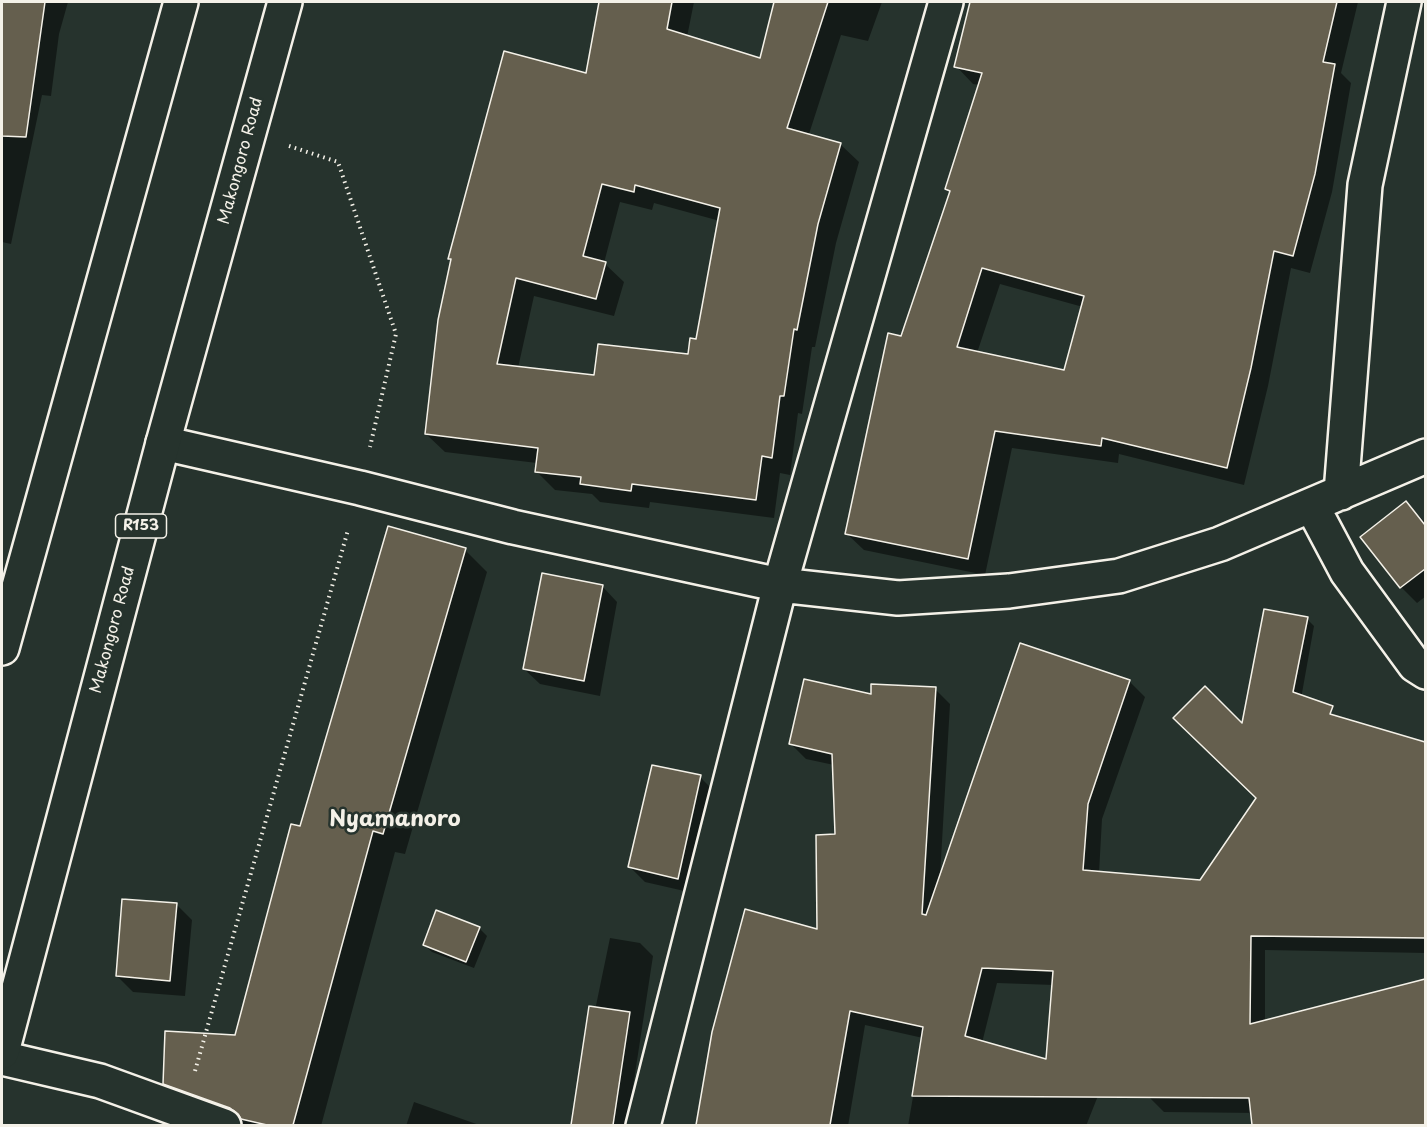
<!DOCTYPE html>
<style>
body{margin:0}
#map{position:relative;width:1427px;height:1127px;overflow:hidden;background:#26332d;font-family:"Playpen Sans",sans-serif}
canvas{display:block}
.frame{position:absolute;inset:0;border:3px solid #f4f1e8;pointer-events:none}
</style>
<div id="map">
<canvas width="1427" height="1127"></canvas>
<div class="frame"></div>
</div>
<script>
const c = document.querySelector('canvas').getContext('2d');
c.lineJoin = 'round';
function paint(path, color) { c.fillStyle = color; c.fill(path, 'evenodd'); }
const poly = rows => new Path2D(rows.map(r => 'M' + r).join(''));
function strokePath(path, color, width, dash) { c.strokeStyle = color; c.lineWidth = width; c.lineCap = dash ? 'butt' : 'round'; c.setLineDash(dash || []); c.stroke(path); }
function drawText(font, color, halo, rows, align = 'center') {
  c.font = font + ' "Playpen Sans",sans-serif'; c.lineWidth = 5; c.setLineDash([]); c.textBaseline = 'middle'; c.strokeStyle = halo; c.fillStyle = color; for (const [text, x, y, turn = 0] of rows) {
    c.save(); c.translate(x, y); c.rotate((+turn || 0) * Math.PI / 180); c.textAlign = isNaN(turn) ? turn : align; if (halo) c.strokeText(text, 0, 0); c.fillText(text, 0, 0); c.restore();
  }
}
paint(poly([
 [2,2,68,2,59,34,51,96,42,95,11,244,2,242],
 [601,2,694,2,687,37,761,59,776,2,882,2,868,41,841,35,809,134,840,144,859,162,836,243,815,347,812,347,802,414,798,413,790,475,780,473,774,518,650,502,649,508,600,502,592,494,555,490,536,471,537,463,445,452,426,434,587,74],
 [620,202,652,210,654,203,720,221,697,340,689,356,595,377,518,368,534,296,614,316,624,282,604,263],
 [972,2,1038,2,1056,6,1057,2,1358,2,1341,73,1351,83,1332,192,1310,273,1291,268,1268,386,1244,485,1119,454,1118,463,1012,448,985,575,864,550,846,533,902,338,951,193,947,189,979,85,973,84,956,66],
 [1000,284,1083,307,1065,371,977,353],
 [1406,503,1426,523,1426,596,1417,603,1401,587,1362,537],
 [465,550,487,572,405,854,395,852,321,1126,242,1126,187,1105,165,1083,236,1036],
 [602,586,617,602,600,696,540,684,524,669],
 [1307,619,1314,626,1297,721,1255,712],
 [1021,645,1130,682,1145,697,1102,819,1099,873,1200,881,1258,798,1243,726,1244,721,1426,807,1426,953,1265,950,1265,1021,1257,1113,1164,1112,1149,1097,1157,947,1086,1126,908,1126,923,1038,865,1025,848,1126,698,1126,713,1032,818,931,836,836,834,765,806,759,791,744,872,696,935,689,950,704,940,876],
 [997,983,1054,985,1047,1061,982,1043],
 [700,777,715,792,693,893,645,882,630,867],
 [177,905,192,920,185,996,133,992,117,976],
 [479,928,487,936,474,968,432,952,424,945],
 [610,938,640,943,653,956,627,1126,571,1126],
 [1426,980,1426,1126,1284,1126,1282,1017],
 [414,1102,482,1126,406,1126]
]), '#0007');
const building = poly([
 [2,2,45,2,26,137,2,136,2,2],
 [599,2,672,2,667,29,760,58,774,2,828,2,787,128,841,143,818,224,797,330,794,329,784,396,780,396,772,458,762,456,756,500,632,484,631,491,580,484,581,477,535,472,538,448,425,434,438,320,451,259,448,259,504,51,586,73,599,2],
 [602,184,634,192,635,185,720,208,696,339,690,338,688,354,598,344,594,375,497,364,516,278,596,299,606,262,583,256,602,184],
 [970,2,1337,2,1323,62,1335,64,1315,174,1293,256,1274,251,1251,368,1227,468,1102,438,1101,446,995,431,968,559,845,534,888,333,901,336,950,191,945,189,982,73,954,67,970,2],
 [982,268,1084,296,1064,370,957,347,982,268],
 [1406,501,1425,525,1425,569,1400,588,1360,537,1406,501],
 [388,526,466,548,383,834,373,831,293,1125,267,1125,241,1119,238,1114,230,1108,163,1084,165,1031,235,1035,291,824,300,826,388,526],
 [542,573,603,585,584,681,523,669,542,573],
 [1264,609,1308,617,1293,692,1333,706,1330,714,1425,742,1425,938,1251,936,1250,1024,1425,979,1425,1125,1252,1125,1249,1098,912,1096,923,1027,850,1011,830,1125,696,1125,712,1032,745,909,817,929,816,835,835,834,832,754,789,744,804,679,871,694,871,684,936,687,922,914,926,915,1020,643,1130,680,1088,804,1083,870,1200,880,1256,798,1173,718,1205,686,1242,723,1264,609],
 [982,968,1053,971,1046,1059,965,1036,982,968],
 [652,765,701,775,678,879,628,867,652,765],
 [122,899,177,903,170,981,116,976,122,899],
 [436,910,480,927,466,962,423,945,436,910],
 [589,1006,630,1012,613,1125,571,1125,589,1006]
]);
paint(building, '#655f4e');
strokePath(building, '#f4f1e8', 1.5);
const street = poly([
 [163,443,360,488,513,527,780,585,898,598,1009,591,1119,576,1220,544,1426,456],
 [1341,493,1365,185,1404,2],
 [1312,506,1347,572,1415,665,1426,672],
 [2,1058,100,1081,224,1126],
 [643,1126,780,585,946,2]
]);
const primary = poly([
 [2,648,181,2],
 [2,1052,163,443,285,2]
]);
strokePath(street, '#f4f1e8', 38);
strokePath(primary, '#f4f1e8', 38);
strokePath(poly([
 [289,146,338,162,396,334,370,447],
 [195,1071,348,530]
]), '#f4f1e8', 4, [1.5, 4.5]);
strokePath(street, '#26332d', 33);
strokePath(primary, '#26332d', 33);
for (const [x, y, w] of [
 [141,526,51]
]) { const box = new Path2D(); box.roundRect(x - w / 2, y - 12, w, 24, 4.5); c.fillStyle = '#26332d'; c.fill(box); strokePath(box, '#f4f1e8', 1.5); }
drawText('bold 15px', '#f4f1e8', null, [
 ["R153",141,526]
]);
drawText('16px', '#f4f1e8', '#26332d', [
 ["Makongoro Road",241,161,-75],
 ["Makongoro Road",113,630,-75]
]);
drawText('bold 22px', '#f4f1e8', '#26332d', [
 ["Nyamanoro",395,820]
]);
</script>
